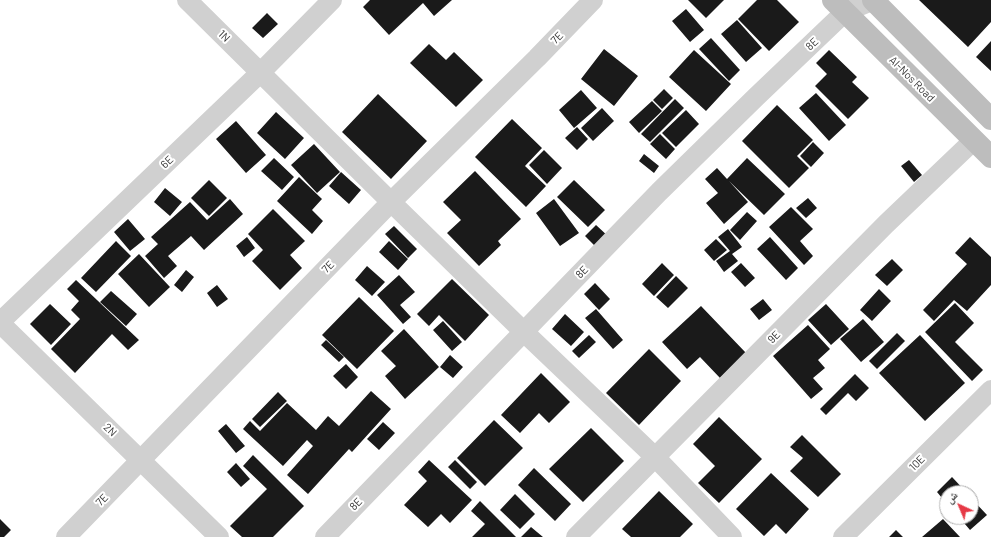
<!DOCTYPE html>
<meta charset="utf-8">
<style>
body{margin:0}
#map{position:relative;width:991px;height:537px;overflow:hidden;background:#fff;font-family:Barlow,"Noto Naskh Arabic",sans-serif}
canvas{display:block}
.north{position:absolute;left:939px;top:485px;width:40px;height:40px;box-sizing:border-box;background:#fff;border:1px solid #adadad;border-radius:50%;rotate:316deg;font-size:11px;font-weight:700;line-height:16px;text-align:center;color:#333}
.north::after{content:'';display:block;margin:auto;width:14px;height:18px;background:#e63946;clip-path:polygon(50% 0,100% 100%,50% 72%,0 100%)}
</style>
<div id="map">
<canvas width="991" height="537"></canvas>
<div class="north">ش</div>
</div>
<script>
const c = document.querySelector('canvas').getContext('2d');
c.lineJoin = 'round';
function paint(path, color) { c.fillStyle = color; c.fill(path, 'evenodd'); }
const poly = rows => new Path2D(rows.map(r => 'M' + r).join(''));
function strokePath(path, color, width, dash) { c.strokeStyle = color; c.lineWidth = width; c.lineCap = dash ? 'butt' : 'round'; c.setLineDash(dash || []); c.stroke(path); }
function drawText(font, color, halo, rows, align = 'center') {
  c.font = font + ' Barlow,sans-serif'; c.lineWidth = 4; c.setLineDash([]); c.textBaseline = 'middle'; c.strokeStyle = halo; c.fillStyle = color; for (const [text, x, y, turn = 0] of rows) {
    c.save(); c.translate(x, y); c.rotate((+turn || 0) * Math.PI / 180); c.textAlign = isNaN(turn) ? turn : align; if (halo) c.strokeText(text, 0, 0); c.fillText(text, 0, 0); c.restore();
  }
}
paint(poly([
 [370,0,452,0,434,16,423,3,389,35,363,7],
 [688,0,724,0,706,18],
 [757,0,777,0,799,22,769,51,738,19],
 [919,0,991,0,991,22,968,47],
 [686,9,704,30,690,42,672,21],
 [267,13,278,24,263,38,252,28],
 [737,20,762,48,746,62,721,34],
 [711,38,740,70,729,81,699,49],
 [991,41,991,71,976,57],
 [429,44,446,60,454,52,483,80,456,107,410,63],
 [604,49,638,76,614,106,581,79],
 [694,50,731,84,706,111,669,77],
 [829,50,857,77,852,82,869,98,848,119,815,86,827,74,816,63],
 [664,89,673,98,662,109,653,100],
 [581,90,597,108,574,128,559,110],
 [816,93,846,125,829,141,799,108],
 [378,94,427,141,391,179,342,132],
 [675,99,684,108,650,142,641,134],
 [652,101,662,111,639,133,629,122],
 [777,105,813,140,797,156,809,168,789,188,742,141],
 [602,108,614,121,593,141,581,128],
 [686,110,699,124,676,147,662,133],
 [276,112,304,138,285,159,257,133],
 [512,119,542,148,525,166,546,186,526,207,475,157],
 [236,121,266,155,246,173,216,139],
 [577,127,588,139,577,150,565,138],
 [660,134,675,149,666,159,650,144],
 [813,142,824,153,811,167,800,156],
 [314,144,340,172,317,193,291,165],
 [544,150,562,168,547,184,529,165],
 [644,154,659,166,654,173,639,161],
 [274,158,294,177,282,190,261,171],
 [747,158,785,194,764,215,729,181,748,202,724,224,706,203,718,193,705,179,717,168,727,179],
 [909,160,922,175,914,182,901,166],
 [475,171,521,219,498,241,501,245,479,266,447,233,461,220,443,202],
 [341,172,361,190,349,204,329,186],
 [299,177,322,199,312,210,323,221,312,234,277,201],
 [209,180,227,198,209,216,191,198],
 [574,180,605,210,588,227,557,197],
 [165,188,182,202,170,216,154,202],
 [808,198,817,208,806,218,796,208],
 [230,199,243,214,204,250,191,236,168,256,177,266,164,278,145,256,158,244,151,237,190,202,207,220],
 [554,199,579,233,560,246,536,213],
 [791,207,813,229,800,241,813,256,804,265,769,227],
 [273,209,305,241,290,255,302,268,280,290,252,261,263,250,248,234],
 [747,212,757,221,740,240,730,230],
 [128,219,145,239,130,251,114,232],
 [596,225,610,238,599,250,585,236],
 [394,226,417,249,408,258,385,234],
 [728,229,742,247,732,254,738,261,724,272,716,261,730,251,718,237],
 [247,237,255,248,244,257,236,246],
 [770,237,798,268,786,280,757,249],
 [970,237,991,257,991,285,967,311,954,300,934,321,923,310,967,264,955,253],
 [716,239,727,250,714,261,704,250],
 [116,241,131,256,96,292,81,278],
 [389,241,408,259,398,270,379,252],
 [139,254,170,287,149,307,118,274],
 [892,259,903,270,887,286,875,275],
 [662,263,674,275,654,296,642,284],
 [741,263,755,278,745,287,731,272],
 [367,266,385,282,372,296,355,280],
 [186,270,194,277,182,292,174,285],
 [399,275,415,292,400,305,411,317,403,324,377,295],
 [676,276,688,288,668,308,656,297],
 [452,279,489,315,465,341,439,315,429,326,417,314],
 [76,280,139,340,128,350,112,334,75,373,51,349,80,319,71,310,79,301,67,289],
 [595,283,610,299,599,310,584,294],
 [217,285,228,299,217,307,207,293],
 [879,289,891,301,872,321,860,310],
 [111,291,137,314,126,326,100,302],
 [359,297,394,331,357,369,322,335],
 [763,299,772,310,759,320,750,309],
 [955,303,974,323,955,342,983,370,972,381,925,332],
 [50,304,71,324,51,345,30,324],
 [826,304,849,329,831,345,808,320],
 [701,306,746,353,720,378,700,357,687,369,662,342],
 [596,309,623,340,613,349,585,318],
 [565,314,584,332,571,346,552,329],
 [863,319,884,342,861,362,840,339],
 [443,321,462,342,452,351,433,330],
 [808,325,830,349,818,360,825,368,813,378,823,389,811,399,773,356],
 [404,329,439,367,405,399,385,376,396,366,381,351],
 [897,333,905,341,877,369,869,361],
 [589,335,596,342,579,358,572,351],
 [920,335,965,383,925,421,879,373],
 [326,340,344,357,339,362,321,345],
 [649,349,681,381,639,425,606,393],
 [450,355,463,367,453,378,440,367],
 [346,364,358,377,346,389,333,376],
 [541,373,570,402,549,423,539,413,520,433,501,415],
 [855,374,869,388,856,401,848,393,826,415,820,409],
 [371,391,391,409,352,452,349,449,308,494,287,475,313,446,307,440,283,466,243,429,250,421,260,431,287,403,316,430,328,416,339,426],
 [278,392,287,401,260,427,252,419],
 [719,417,762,459,719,503,698,483,715,466,693,444],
 [494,420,523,448,485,486,457,458],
 [383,422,395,433,379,450,367,439],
 [226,424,245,446,236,453,218,431],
 [591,428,624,461,583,502,549,469],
 [802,435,841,474,818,497,790,471,803,458,790,447],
 [253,455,304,506,273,537,242,537,230,526,267,489,243,466],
 [429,460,472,500,450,523,441,514,428,527,404,505,427,481,418,472],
 [455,460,477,482,470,489,448,467],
 [236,463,250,479,241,487,227,472],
 [534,468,571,504,555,521,518,485],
 [771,473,809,509,786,534,776,524,764,536,736,509],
 [952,477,967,493,947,493,947,504,937,492],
 [659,491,693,524,680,537,631,537,622,529],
 [515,494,535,514,520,529,500,510],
 [971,498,987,515,970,530,959,517,971,517],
 [480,501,516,537,472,537,485,524,471,511],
 [0,519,11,530,4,537,0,537],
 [943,519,960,537,922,537],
 [531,527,543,537,521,537],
 [896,530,903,537,889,537]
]), '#1a1a1a');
strokePath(poly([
 [187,0,391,202,524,332,655,457,732,537],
 [0,322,261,72,332,0],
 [0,323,219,537],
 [66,537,391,202,537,58,593,0],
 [325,537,659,192,756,97,845,12,874,0],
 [576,537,886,224,974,140],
 [843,537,991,390]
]), '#d0d0d0', 20);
strokePath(poly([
 [833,0,991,157],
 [873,0,991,119]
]), '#bdbdbd', 22);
drawText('11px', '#333', '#fff', [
 ["1N",224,36,44],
 ["7E",557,38,-46],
 ["8E",812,44,-43],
 ["Al-Nos Road",912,79,45],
 ["6E",167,162,-44],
 ["7E",328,267,-46],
 ["8E",582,272,-46],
 ["9E",774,337,-45],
 ["2N",110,430,44],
 ["10E",917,463,-45],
 ["7E",102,500,-46],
 ["8E",356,504,-46]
]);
</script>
